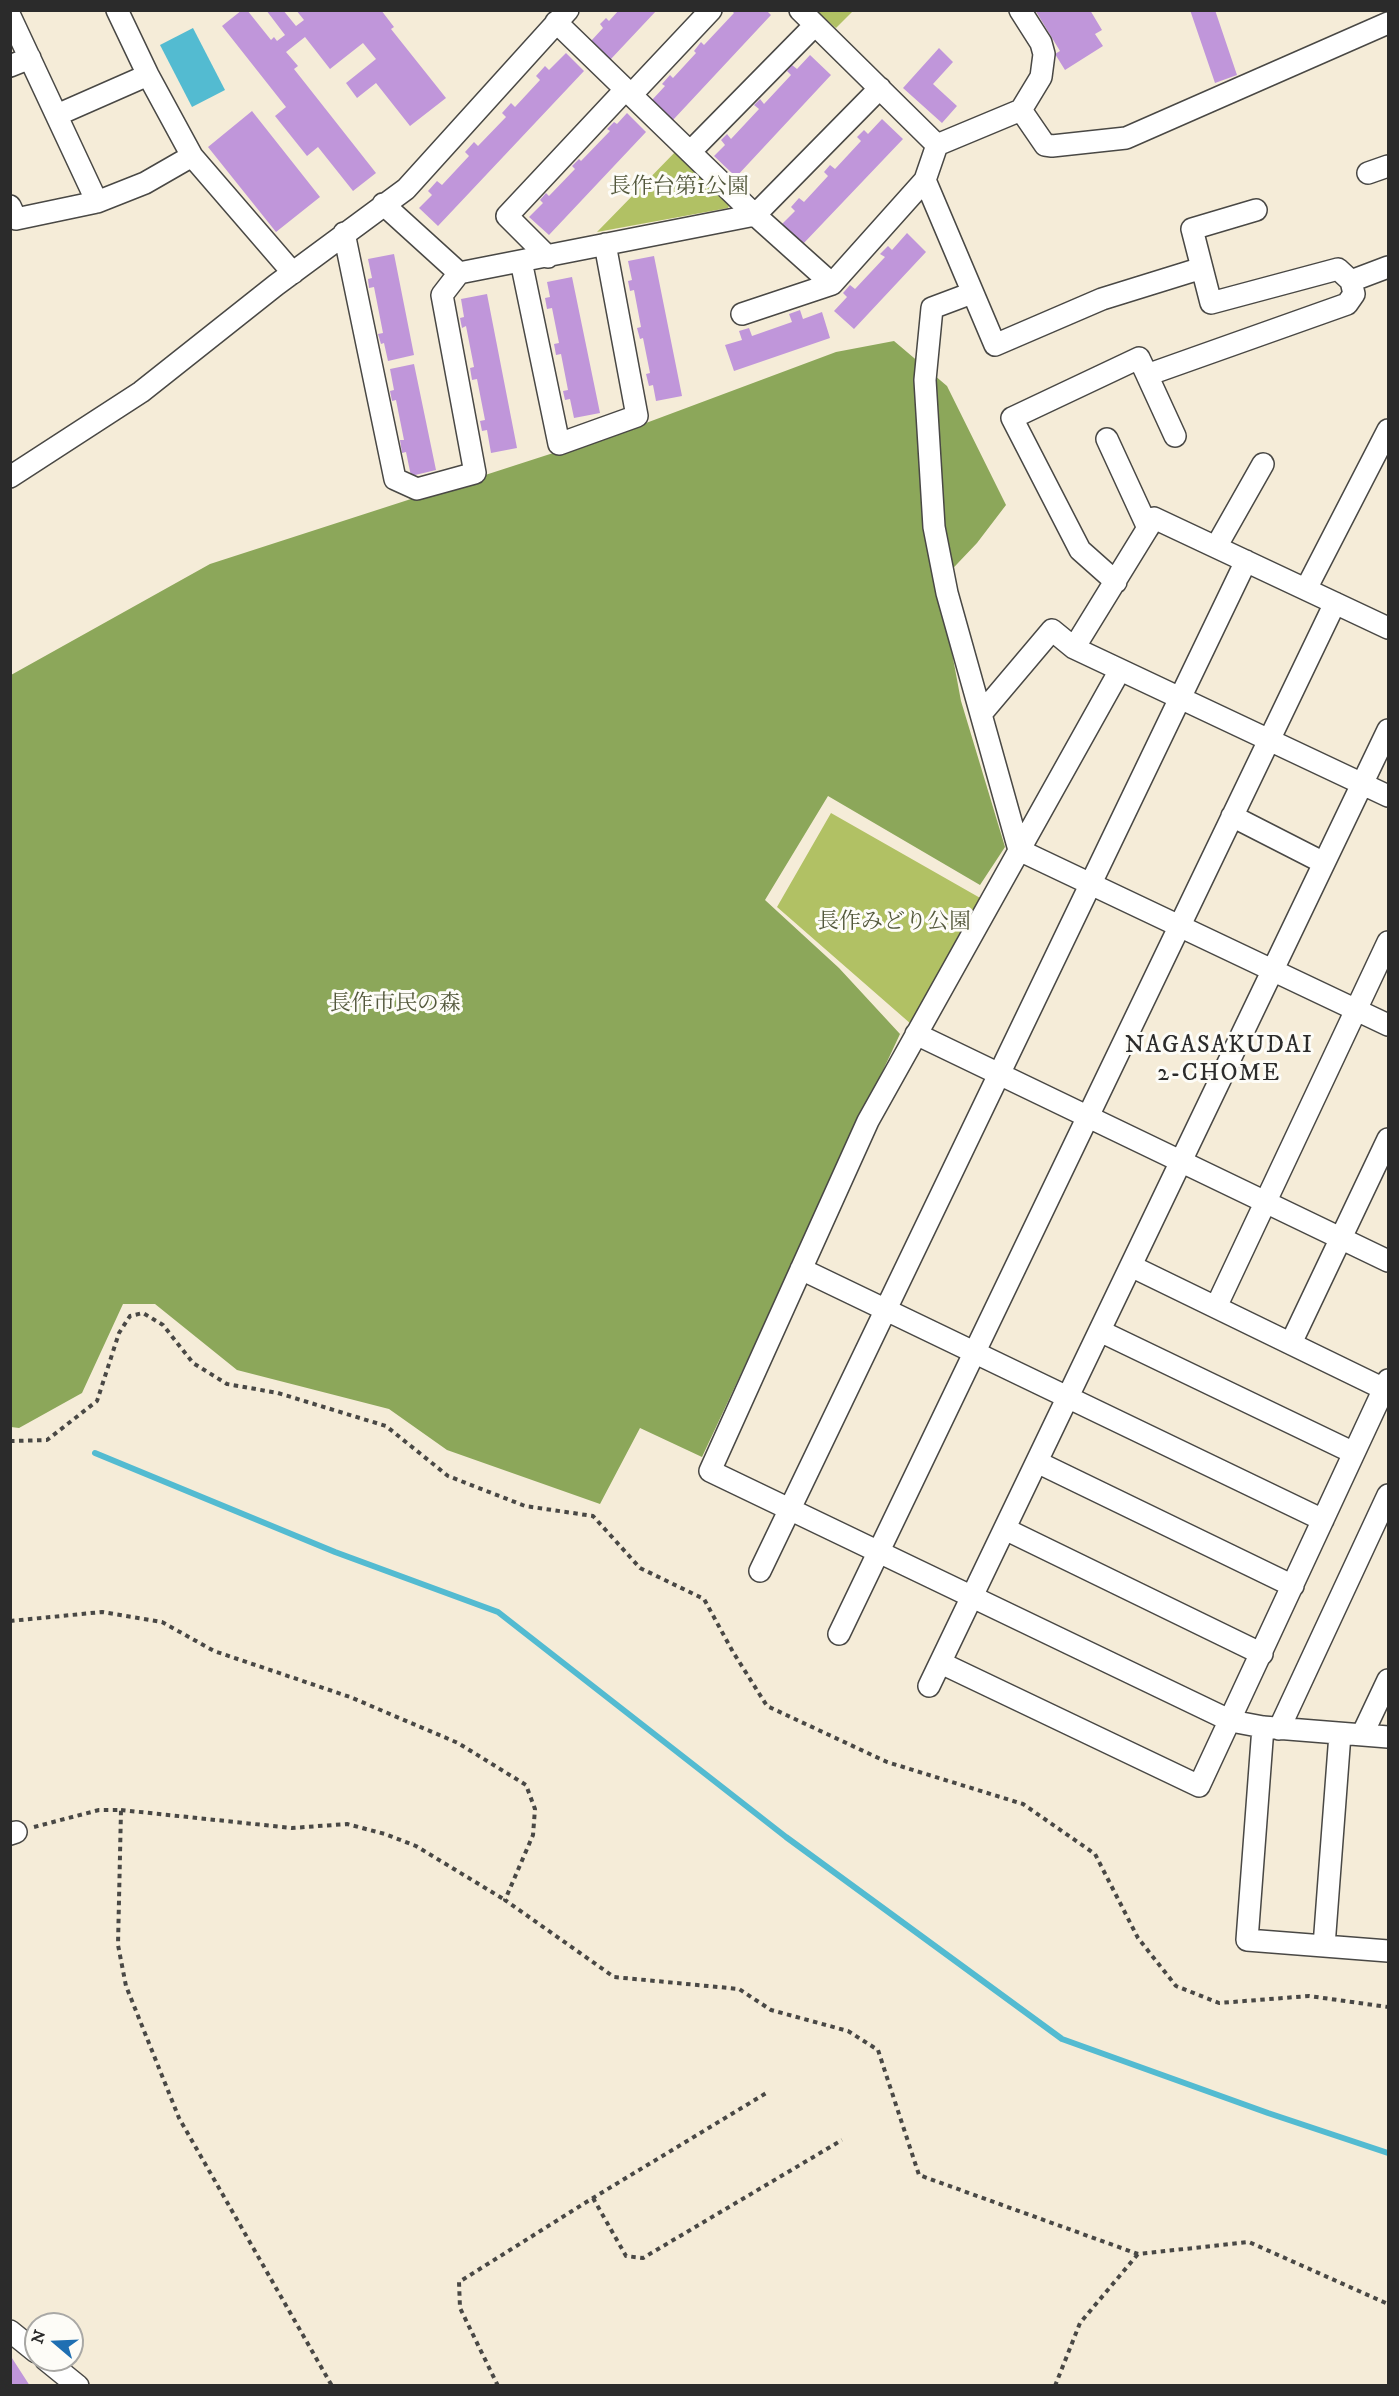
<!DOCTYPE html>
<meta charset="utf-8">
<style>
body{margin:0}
#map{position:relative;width:1399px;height:2396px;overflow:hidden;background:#f5ecd8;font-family:"IM FELL DW Pica",serif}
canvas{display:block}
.frame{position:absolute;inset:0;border:12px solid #2b2b2b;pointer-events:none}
.north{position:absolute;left:24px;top:2312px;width:60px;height:60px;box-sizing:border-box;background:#fdfcf7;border:2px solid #a9a8a5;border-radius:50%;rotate:289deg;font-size:16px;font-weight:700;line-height:24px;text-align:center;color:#2b2b2b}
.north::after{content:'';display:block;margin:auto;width:21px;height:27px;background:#1f6fb2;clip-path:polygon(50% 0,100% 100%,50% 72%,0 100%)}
</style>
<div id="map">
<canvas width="1399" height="2396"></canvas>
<div class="frame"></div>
<div class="north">N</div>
</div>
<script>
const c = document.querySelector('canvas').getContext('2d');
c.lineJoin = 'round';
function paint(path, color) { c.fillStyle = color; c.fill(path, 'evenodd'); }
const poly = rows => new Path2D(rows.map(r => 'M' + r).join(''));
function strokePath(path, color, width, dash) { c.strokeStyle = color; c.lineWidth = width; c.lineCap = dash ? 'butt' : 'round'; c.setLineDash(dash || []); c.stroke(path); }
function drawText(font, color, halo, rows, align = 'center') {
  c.font = font + ' "IM FELL DW Pica","Noto Serif JP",serif'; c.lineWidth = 6; c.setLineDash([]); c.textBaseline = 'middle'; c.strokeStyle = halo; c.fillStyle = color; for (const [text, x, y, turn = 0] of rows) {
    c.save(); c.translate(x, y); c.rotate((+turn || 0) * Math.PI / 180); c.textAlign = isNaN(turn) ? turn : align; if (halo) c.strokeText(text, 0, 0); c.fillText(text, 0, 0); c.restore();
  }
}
paint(poly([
 [816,11,853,11,836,28],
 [679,148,732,200,728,208,597,232],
 [831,813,982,899,911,1024,777,907]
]), '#b1c164');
paint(poly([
 [894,341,947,386,1006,505,977,543,939,583,961,701,1005,847,980,885,828,796,765,900,839,968,900,1034,702,1457,640,1428,600,1504,447,1450,389,1409,237,1370,155,1304,123,1304,82,1393,19,1428,11,1427,11,675,210,564,646,423,836,352]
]), '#8ca75a');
paint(poly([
 [193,28,225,90,192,107,160,45]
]), '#53bbd1');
strokePath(poly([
 [95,1453,335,1552,498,1612,786,1837,1062,2039,1268,2113,1388,2153]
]), '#53bbd1', 6);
paint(poly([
 [242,10,247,10,271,40,274,37,277,41,285,35,266,10,283,10,296,26,304,20,296,10,381,10,394,27,391,29,446,98,410,126,376,83,357,98,346,83,376,59,363,43,330,69,305,37,286,52,298,66,294,69,376,173,353,191,318,147,307,156,275,116,286,107,222,26],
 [619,10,657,10,610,60,591,41,603,28,600,24,606,18,609,21],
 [731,10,766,10,771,15,673,120,652,100,665,86,662,84,670,75,673,78,696,53,694,51,701,42,704,45,734,13],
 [1035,10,1090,10,1102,30,1095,34,1103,46,1065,70,1055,54,1060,51],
 [1190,10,1215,10,1237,75,1215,83],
 [939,48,953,62,933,84,957,106,942,123,903,88],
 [566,53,584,71,438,226,419,208,432,195,428,191,437,181,442,185,469,156,465,152,474,142,478,146,506,117,502,113,511,103,515,107,540,80,536,76,545,66,549,70],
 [810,55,831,75,736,177,714,156,725,145,721,140,727,134,731,139,759,109,754,105,760,99,764,104,791,75,787,71,792,65,797,69],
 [252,111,320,197,276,232,208,147],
 [627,113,646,132,549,235,529,217,543,203,540,200,546,193,549,196,575,169,572,166,579,159,581,161,610,131,607,129,614,122,617,124],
 [882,119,903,139,803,244,782,224,795,211,791,207,799,198,804,202,828,176,824,172,830,165,835,169,861,141,857,137,864,130,868,134],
 [907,233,926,252,854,329,834,311,847,297,843,293,850,285,855,289,885,257,880,254,888,246,892,250],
 [394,254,414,355,388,361,384,343,381,344,378,334,383,333,374,287,369,288,368,279,372,278,368,259],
 [654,256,682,396,656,401,653,385,649,386,646,374,650,373,643,338,640,339,637,328,641,327,634,290,630,291,628,281,632,280,628,261],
 [572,277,600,413,574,418,570,399,565,400,563,391,568,390,561,354,556,355,554,344,559,343,552,308,547,309,545,298,550,297,547,282],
 [487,294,517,448,491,453,487,430,482,431,480,421,485,420,477,379,472,380,470,368,474,367,466,326,462,328,460,318,464,317,461,299],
 [800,310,803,319,822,312,830,338,734,371,725,345,742,340,739,331,749,328,752,336,792,322,789,314],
 [414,364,436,470,411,476,406,452,402,453,400,440,404,440,396,400,392,401,390,391,394,390,390,369],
 [10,2355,30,2386,10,2386]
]), '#c096da');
const minor = poly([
 [117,10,148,75,192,156,293,273],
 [800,10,937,145,925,180,995,345,1102,299,1202,268,1211,303,1338,269,1351,281,1388,267],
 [1020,10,1041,43,1044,54,1041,77,1021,110],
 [10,16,97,202],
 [556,22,755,215,832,284],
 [10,66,30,58],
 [631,95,711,10],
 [57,115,148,75],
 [937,145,1021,110,1045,145,1052,146,1126,138,1388,23],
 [690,152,815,25],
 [1368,173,1388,166],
 [383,204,459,273,755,215,880,88],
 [10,206,16,219,97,202,145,183,192,156],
 [344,233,395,479,417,489,475,473,442,295,459,273],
 [548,257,507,216,625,90],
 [521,261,559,444,637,416,605,244],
 [1202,268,1192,229,1256,210],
 [972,293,932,308,925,380,934,527,947,593,1019,850,1388,1025],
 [742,314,832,284,925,180],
 [1147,375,1175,436],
 [1107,439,1148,528],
 [10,477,141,392,276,285,406,189,568,10],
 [1216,547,1263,464],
 [1116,582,1080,550,1012,418,1139,358,1147,375,1347,304,1354,294,1351,281],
 [1306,589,1388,430],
 [1074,648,1154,518,1388,628],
 [1120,670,868,1121,710,1471,1231,1721,1263,1727,1388,1737],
 [981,714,1052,630,1074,648,1388,796],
 [1232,816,1324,863],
 [916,1034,1388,1261],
 [1131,1266,1384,1389,1388,1394],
 [801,1269,1323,1520],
 [1216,1307,1388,942],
 [1100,1331,1354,1453],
 [1291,1343,1388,1139],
 [1037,1462,1293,1586],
 [1005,1529,1262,1654],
 [760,1571,1246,561],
 [839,1634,1335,603],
 [941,1663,1199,1786,1388,1380],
 [929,1686,1388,730],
 [1263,1727,1247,1940,1388,1951],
 [1279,1729,1388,1495],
 [1362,1735,1388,1680],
 [10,1834,16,1832],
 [1324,1946,1340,1734],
 [10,2331,36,2352],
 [46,2360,78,2386]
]);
strokePath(minor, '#494845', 24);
strokePath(poly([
 [10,1441,47,1440,97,1401,119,1333,130,1316,143,1313,163,1325,193,1363,227,1384,278,1393,386,1426,448,1476,525,1506,593,1516,640,1568,704,1599,733,1652,767,1706,887,1762,1023,1804,1095,1854,1138,1938,1176,1986,1219,2003,1309,1996,1388,2007],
 [10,1621,102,1612,162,1622,214,1651,350,1697,458,1743,526,1785,535,1809,533,1835,505,1900,614,1977,739,1989,771,2010,848,2031,878,2050,919,2175,1138,2254,1249,2242,1388,2304],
 [121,1810,292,1828,347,1824,385,1834,416,1846,505,1900],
 [34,1827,99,1810,121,1810,118,1945,126,1986,179,2118,332,2386],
 [593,2198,626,2256,643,2258,842,2140],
 [498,2386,460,2308,459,2282,588,2201,768,2092],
 [1055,2386,1080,2323,1138,2254]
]), '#494845', 4, [4.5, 4.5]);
strokePath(minor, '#fff', 21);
drawText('22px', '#53583c', '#fdfcf7', [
 ["長作台第1公園",679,188],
 ["長作みどり公園",894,923],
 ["長作市民の森",395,1005]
]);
c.letterSpacing = '1.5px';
drawText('24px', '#2b2b2b', '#fdfcf7', [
 ["NAGASAKUDAI",1219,1047],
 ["2-CHOME",1219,1075]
]);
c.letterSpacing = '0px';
</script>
